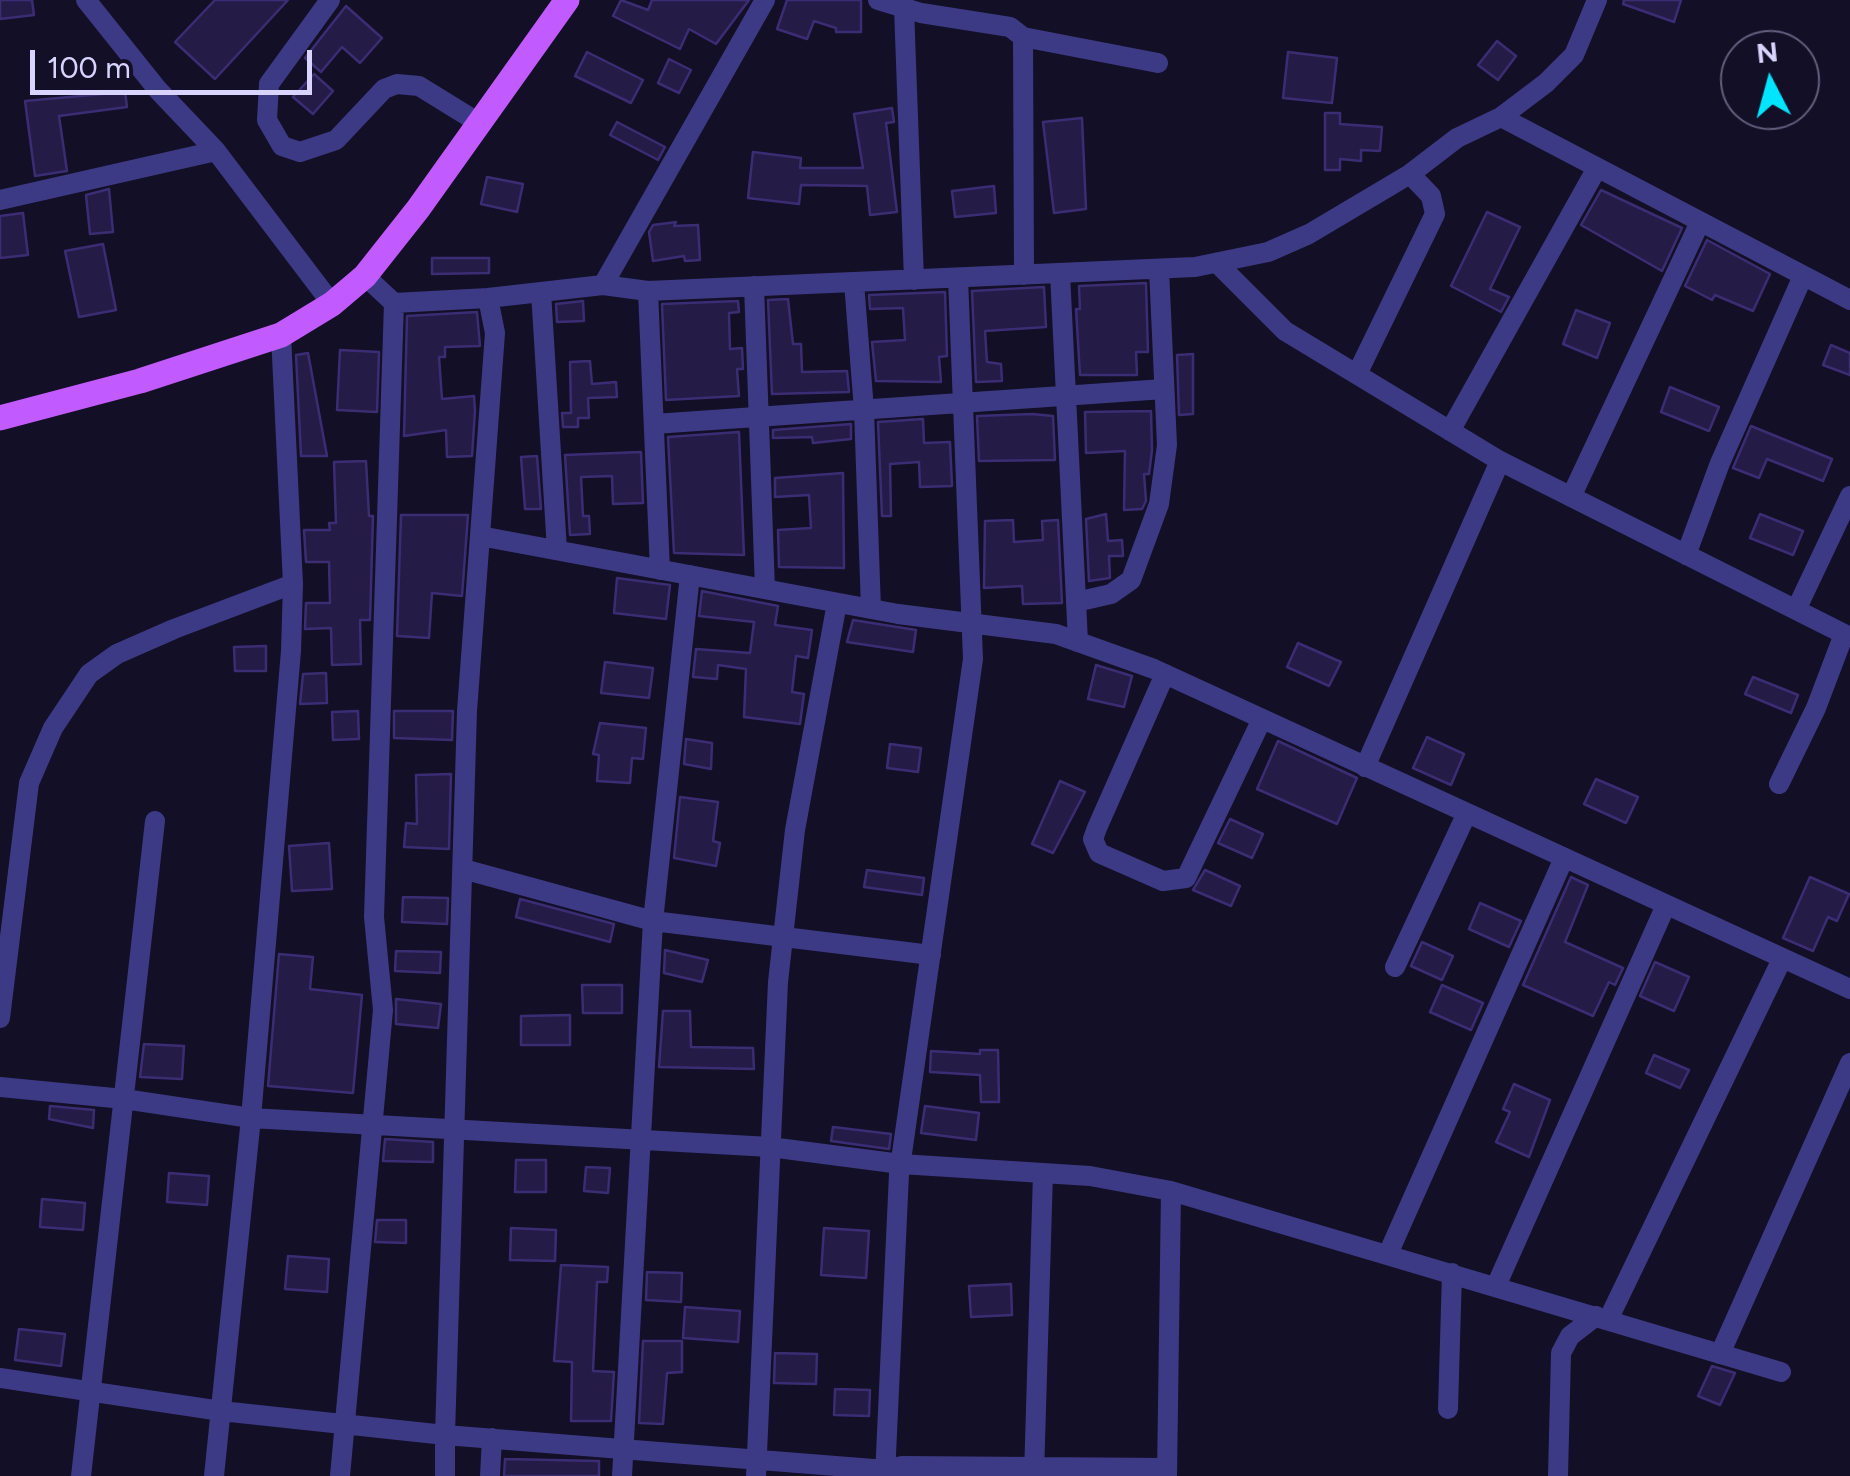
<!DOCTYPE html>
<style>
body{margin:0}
#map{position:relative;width:1850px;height:1476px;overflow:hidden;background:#130f26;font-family:Figtree,sans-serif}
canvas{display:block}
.north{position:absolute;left:1720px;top:30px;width:100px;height:100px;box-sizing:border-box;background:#130f26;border:2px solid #625e7d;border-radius:50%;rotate:354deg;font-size:28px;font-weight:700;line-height:40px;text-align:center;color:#d9d4ff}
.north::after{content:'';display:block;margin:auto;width:35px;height:45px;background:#00e5ff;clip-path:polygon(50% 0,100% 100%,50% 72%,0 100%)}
.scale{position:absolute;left:30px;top:50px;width:282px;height:45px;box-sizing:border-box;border:5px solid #d9d4ff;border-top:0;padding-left:12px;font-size:30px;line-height:35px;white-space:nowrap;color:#d9d4ff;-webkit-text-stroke:8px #130f26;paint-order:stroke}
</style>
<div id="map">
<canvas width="1850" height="1476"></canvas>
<div class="north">N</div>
<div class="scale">100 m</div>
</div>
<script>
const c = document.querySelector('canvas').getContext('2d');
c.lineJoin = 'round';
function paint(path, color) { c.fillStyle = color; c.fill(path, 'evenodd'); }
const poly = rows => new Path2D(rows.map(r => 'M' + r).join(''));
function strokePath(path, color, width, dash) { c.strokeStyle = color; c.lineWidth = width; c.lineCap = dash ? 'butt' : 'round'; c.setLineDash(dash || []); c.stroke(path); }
const building = poly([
 [0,0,32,0,34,15,0,19,0,0],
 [215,0,288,0,215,79,175,42,215,0],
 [621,0,648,10,652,0,749,0,716,44,689,29,680,49,613,16,621,0],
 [787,0,861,0,861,32,836,32,836,28,814,21,807,39,777,29,787,0],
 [1624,0,1681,0,1674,22,1623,4,1624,0],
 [346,6,382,38,360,63,342,47,321,72,305,58,346,6],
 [1497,41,1516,56,1498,80,1478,65,1497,41],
 [587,52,643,80,631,103,575,76,587,52],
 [1288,52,1337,58,1332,103,1283,98,1288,52],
 [669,59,691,70,679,93,658,83,669,59],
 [314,74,333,91,313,114,293,97,314,74],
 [125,92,127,107,59,116,67,171,35,176,25,101,125,92],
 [892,108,894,122,886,123,897,212,870,215,867,186,801,185,799,204,748,198,753,152,801,158,800,168,863,168,854,114,892,108],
 [1325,113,1340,113,1340,124,1382,127,1380,151,1361,150,1361,161,1340,159,1340,170,1325,170,1325,113],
 [1082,118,1086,209,1054,213,1043,122,1082,118],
 [617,122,665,147,658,160,610,135,617,122],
 [487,177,523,184,517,212,481,204,487,177],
 [994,186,996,213,955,217,952,191,994,186],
 [109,189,113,232,90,234,86,195,109,189],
 [1601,190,1682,228,1662,271,1581,225,1601,190],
 [1487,212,1520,227,1490,289,1509,297,1501,312,1451,286,1487,212],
 [23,213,28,255,0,258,0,216,23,213],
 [676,222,674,226,698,225,700,260,685,261,684,256,653,261,649,232,653,225,676,222],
 [1707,240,1770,274,1753,311,1715,295,1712,300,1685,286,1707,240],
 [103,244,116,310,79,317,65,251,103,244],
 [432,258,489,258,489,273,432,274,432,258],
 [1146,283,1148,352,1136,352,1137,375,1080,375,1076,309,1080,309,1079,286,1146,283],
 [1044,287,1046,327,985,331,987,362,1001,364,1002,381,976,382,972,291,1044,287],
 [945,292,947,356,939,357,941,382,876,381,872,342,905,340,903,308,870,309,869,295,945,292],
 [788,299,793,344,801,344,802,372,847,371,849,392,772,394,768,300,788,299],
 [583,301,584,321,557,322,556,304,583,301],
 [738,301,739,312,729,313,730,349,742,348,743,369,737,369,739,396,666,400,662,304,738,301],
 [1576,310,1610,323,1597,358,1563,344,1576,310],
 [477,312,480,346,445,347,445,357,439,357,442,399,474,396,475,411,472,456,447,457,446,430,404,436,407,316,477,312],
 [1831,345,1850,353,1850,375,1823,365,1831,345],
 [340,350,379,352,377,412,337,410,340,350],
 [308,353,327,456,301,456,296,355,308,353],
 [1193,354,1193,414,1179,415,1177,355,1193,354],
 [590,361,592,384,616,382,617,397,588,398,589,418,578,418,578,427,563,427,562,413,571,413,570,362,590,361],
 [1670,387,1719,407,1709,431,1661,412,1670,387],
 [1151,411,1152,450,1149,474,1144,474,1146,501,1142,509,1124,510,1125,451,1086,453,1085,412,1151,411],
 [1032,414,1053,416,1055,460,979,461,977,416,1032,414],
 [923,419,924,443,950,442,952,486,920,487,919,462,890,464,891,516,882,516,878,422,923,419],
 [851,424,851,439,813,443,812,437,773,438,773,430,851,424],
 [1751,426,1832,459,1823,481,1767,459,1759,478,1733,468,1751,426],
 [739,432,744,555,674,553,668,437,739,432],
 [641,452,643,503,613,504,612,476,581,477,583,516,589,516,590,534,570,535,565,455,641,452],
 [537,456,541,509,525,509,521,457,537,456],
 [366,461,369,516,373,516,370,620,360,620,361,664,332,665,331,628,305,629,306,603,330,603,329,562,306,562,304,530,330,530,329,523,336,523,334,462,366,461],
 [843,473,844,568,779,567,778,530,811,528,809,495,775,497,775,478,843,473],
 [1106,514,1108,541,1122,540,1123,556,1109,556,1110,578,1089,581,1086,519,1106,514],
 [1760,514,1803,531,1793,555,1750,538,1760,514],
 [401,515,468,515,462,596,432,593,429,638,397,636,401,515],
 [1013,520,1014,542,1043,540,1042,521,1058,520,1062,603,1023,604,1022,586,984,588,985,521,1013,520],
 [617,578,670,585,666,619,614,613,617,578],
 [702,591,778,606,775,625,812,630,808,658,796,656,792,692,804,694,800,724,744,717,746,669,718,665,717,679,693,677,696,649,750,653,754,622,699,616,702,591],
 [853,620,916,630,913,652,847,642,853,620],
 [1298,643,1341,662,1329,686,1287,667,1298,643],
 [266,646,266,671,235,671,234,647,266,646],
 [605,662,653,668,649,698,601,693,605,662],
 [1096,665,1132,676,1124,707,1088,699,1096,665],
 [326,673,327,703,300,704,303,674,326,673],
 [1753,677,1798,695,1791,713,1745,694,1753,677],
 [358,711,359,739,333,740,332,712,358,711],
 [394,711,453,711,452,740,394,738,394,711],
 [600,723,646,728,643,759,632,758,630,783,597,781,599,755,593,754,600,723],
 [1427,737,1464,754,1451,785,1413,768,1427,737],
 [686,739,712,743,711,769,684,764,686,739],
 [1278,741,1357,778,1337,824,1257,789,1278,741],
 [890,744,921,748,918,772,887,768,890,744],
 [451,774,449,849,404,847,406,823,417,824,416,775,451,774],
 [1596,779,1638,797,1626,823,1584,804,1596,779],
 [1060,781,1085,792,1053,853,1032,844,1060,781],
 [680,797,718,802,713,841,720,843,716,866,674,858,680,797],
 [1230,819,1263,834,1252,858,1218,843,1230,819],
 [329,843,332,889,292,891,289,846,329,843],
 [867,870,924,878,922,895,864,887,867,870],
 [1205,870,1240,886,1231,906,1193,890,1205,870],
 [1571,877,1588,885,1565,942,1623,968,1615,985,1609,982,1593,1016,1523,985,1571,877],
 [1810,877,1849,894,1837,921,1828,917,1813,951,1783,938,1810,877],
 [403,897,448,898,447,924,402,922,403,897],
 [520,899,614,924,610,942,516,917,520,899],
 [1480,903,1521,921,1509,947,1469,929,1480,903],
 [1422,942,1453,956,1442,980,1411,966,1422,942],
 [665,950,708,960,702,982,664,973,665,950],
 [396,951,441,952,440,973,395,971,396,951],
 [279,954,313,957,310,989,362,995,353,1093,268,1086,279,954],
 [1655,962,1689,977,1674,1011,1640,996,1655,962],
 [582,985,622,985,622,1013,583,1013,582,985],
 [1442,985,1483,1003,1471,1030,1430,1012,1442,985],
 [396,999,441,1004,438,1028,396,1024,396,999],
 [663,1011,690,1011,691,1047,753,1048,754,1069,659,1067,663,1011],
 [570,1015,570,1045,521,1045,521,1016,570,1015],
 [144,1044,184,1046,182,1079,140,1077,144,1044],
 [980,1050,998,1050,999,1102,981,1102,980,1075,930,1072,931,1051,980,1054,980,1050],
 [1654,1055,1689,1070,1680,1088,1646,1073,1654,1055],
 [1514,1084,1550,1100,1529,1157,1496,1142,1510,1112,1503,1109,1514,1084],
 [50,1106,94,1110,93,1128,49,1119,50,1106],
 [925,1106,979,1113,976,1140,921,1133,925,1106],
 [833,1127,891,1134,889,1149,831,1141,833,1127],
 [385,1139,433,1142,433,1162,383,1161,385,1139],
 [516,1160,546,1160,546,1192,515,1192,516,1160],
 [586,1167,610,1168,608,1193,584,1191,586,1167],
 [169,1173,209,1176,207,1205,167,1202,169,1173],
 [42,1199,85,1203,83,1230,40,1227,42,1199],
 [377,1220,406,1220,406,1243,375,1242,377,1220],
 [511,1228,556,1230,555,1261,510,1260,511,1228],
 [824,1228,869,1231,866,1278,821,1275,824,1228],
 [288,1256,329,1259,327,1292,285,1289,288,1256],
 [561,1265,608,1267,607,1282,597,1282,593,1371,614,1372,611,1421,571,1421,572,1362,554,1361,561,1265],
 [647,1272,682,1273,681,1302,646,1300,647,1272],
 [1011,1284,1012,1315,971,1317,969,1286,1011,1284],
 [685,1307,740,1311,738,1342,683,1338,685,1307],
 [19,1329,65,1334,61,1366,15,1360,19,1329],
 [643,1341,682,1341,682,1372,667,1373,663,1424,639,1423,643,1341],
 [775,1353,817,1354,816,1384,774,1383,775,1353],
 [1712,1366,1735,1373,1720,1405,1698,1396,1712,1366],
 [835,1389,870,1390,869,1416,834,1415,835,1389],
 [505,1459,599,1461,599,1476,504,1476,505,1459]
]);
paint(building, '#241b47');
strokePath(building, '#3b2d73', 2.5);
strokePath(poly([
 [86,0,158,90,216,151,332,304],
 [330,0,269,84,267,120,282,146,300,152,336,140,384,89,397,84,419,86,479,123],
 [878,0,921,13,1010,27,1023,37,1024,275],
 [904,8,914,280],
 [1023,37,1158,63],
 [1501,117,1850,300],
 [0,200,216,151],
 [1218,264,1285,331,1500,461,1850,637],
 [1060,273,1078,642],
 [365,276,394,303,488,298,495,333,467,711,445,1435,886,1470,902,1466,1167,1468],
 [854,282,864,410,871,609],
 [603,285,765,0],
 [754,286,765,589],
 [648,291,660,570],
 [541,292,557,550],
 [488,298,603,285,648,291,1195,267,1268,252,1309,234,1410,174,1457,138,1501,117,1546,83,1574,55,1597,0],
 [1357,374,1435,214,1431,196,1410,174],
 [654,424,1164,389],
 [1450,431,1597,168],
 [1571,497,1700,222],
 [480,536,898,614,1056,634,1154,669,1850,989],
 [1686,555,1720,463,1803,276],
 [1076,602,1111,594,1131,580,1159,504,1167,445,1159,269],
 [1796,610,1850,496],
 [1165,674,1097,828,1093,839,1099,853,1163,881,1186,878,1262,719],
 [1365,767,1500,461],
 [1779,784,1816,708,1844,634],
 [463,869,653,921,931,955],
 [1395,967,1467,813],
 [0,1018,29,783,53,728,89,674,117,654,174,629,293,584],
 [0,1087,124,1099,251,1118,291,651,293,584,281,335],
 [1388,1254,1564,858],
 [1496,1286,1666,905],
 [1608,1320,1782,959],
 [1720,1354,1850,1063],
 [0,1378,221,1411,445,1435,445,1476],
 [1448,1409,1452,1273],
 [81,1476,155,821],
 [214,1476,251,1118,770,1147,901,1164,1090,1176,1171,1191,1781,1372],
 [340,1476,383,1010,374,917,394,303],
 [490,1476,492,1438],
 [622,1476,653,921,690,575],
 [756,1476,778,982,795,830,837,603],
 [885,1476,899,1174,973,659,958,278],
 [1034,1476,1043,1173],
 [1167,1476,1171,1191],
 [1558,1476,1561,1353,1570,1336,1596,1316]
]), '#3d3a85', 20);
strokePath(poly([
 [0,418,140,381,281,335,332,304,365,276,418,209,567,0]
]), '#c25bff', 25);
</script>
